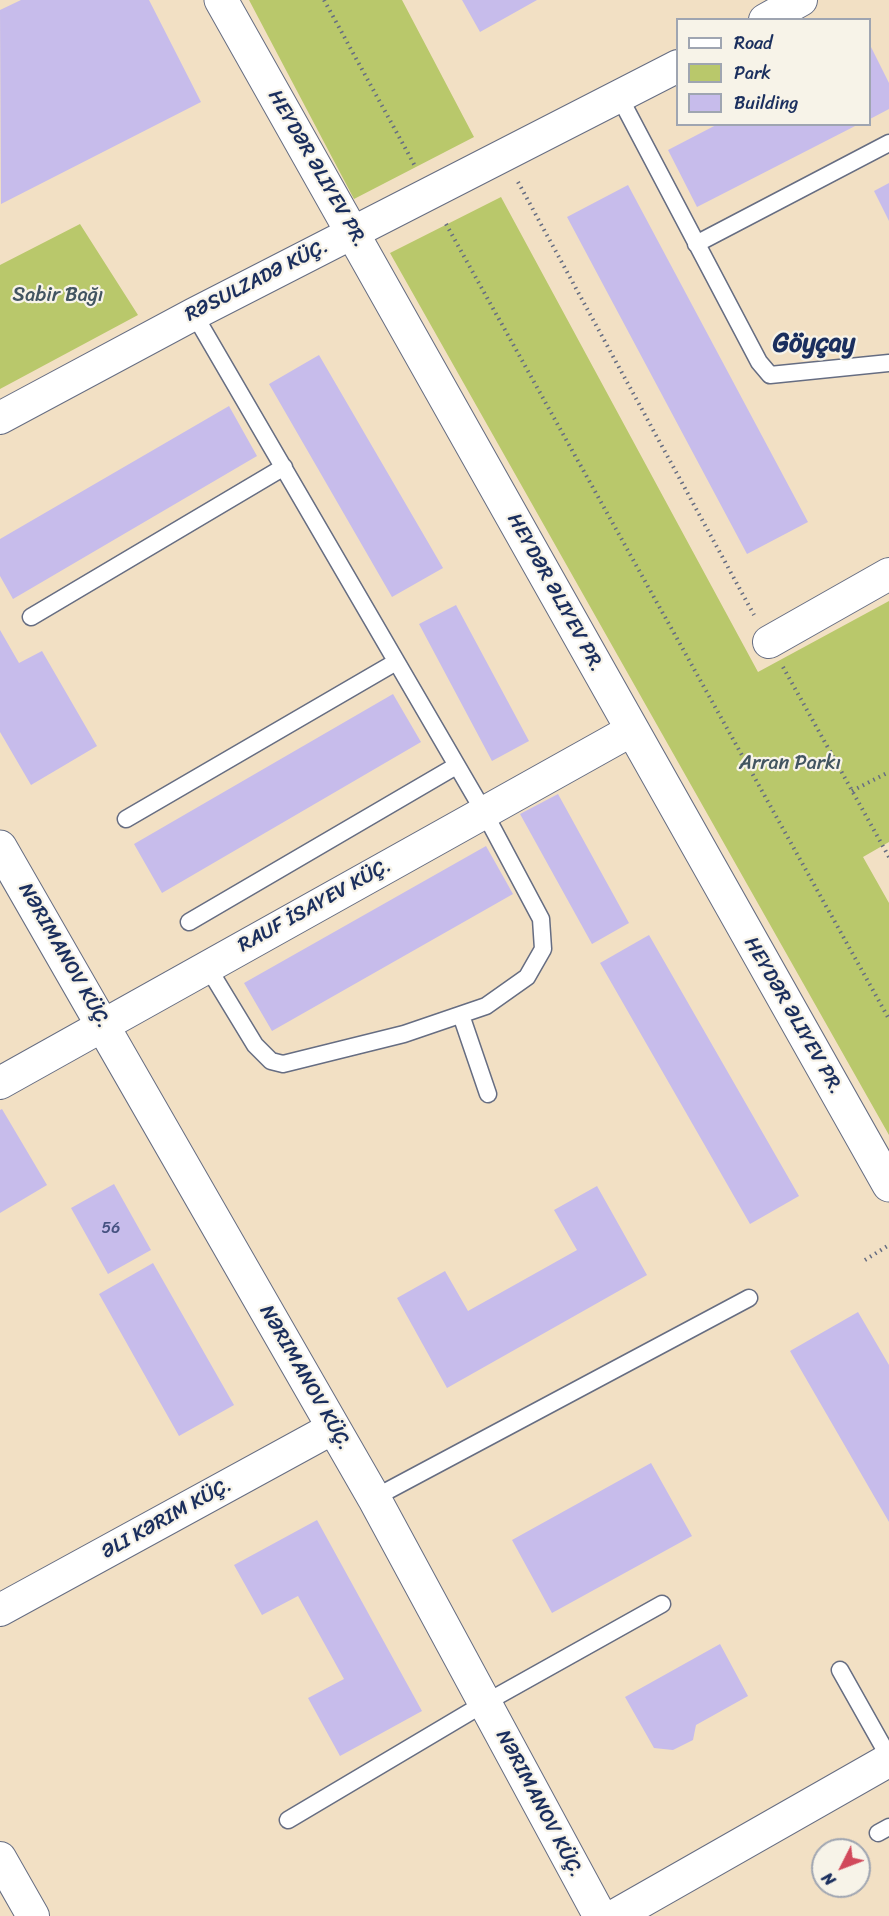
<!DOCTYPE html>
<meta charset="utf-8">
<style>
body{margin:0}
#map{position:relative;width:889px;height:1916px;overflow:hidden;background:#f2e0c4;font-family:Sriracha,sans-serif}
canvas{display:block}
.legend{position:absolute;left:676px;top:18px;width:195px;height:108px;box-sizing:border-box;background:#f7f3e8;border:2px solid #9fa5b1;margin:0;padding:8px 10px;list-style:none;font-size:18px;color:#1b2f5e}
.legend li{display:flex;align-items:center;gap:12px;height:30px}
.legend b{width:30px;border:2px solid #9fa5b1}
.north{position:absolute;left:811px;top:1838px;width:60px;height:60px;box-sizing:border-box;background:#f7f3e8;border:2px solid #9fa5b1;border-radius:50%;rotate:228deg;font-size:16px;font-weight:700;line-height:24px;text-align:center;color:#1b2f5e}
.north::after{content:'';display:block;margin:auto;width:21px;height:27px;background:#d1495b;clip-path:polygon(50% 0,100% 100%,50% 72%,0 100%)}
</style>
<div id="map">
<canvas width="889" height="1916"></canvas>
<ul class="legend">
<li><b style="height:8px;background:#fff"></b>Road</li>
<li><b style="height:16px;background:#b9c86b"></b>Park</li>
<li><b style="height:16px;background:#c7bceb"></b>Building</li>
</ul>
<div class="north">N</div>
</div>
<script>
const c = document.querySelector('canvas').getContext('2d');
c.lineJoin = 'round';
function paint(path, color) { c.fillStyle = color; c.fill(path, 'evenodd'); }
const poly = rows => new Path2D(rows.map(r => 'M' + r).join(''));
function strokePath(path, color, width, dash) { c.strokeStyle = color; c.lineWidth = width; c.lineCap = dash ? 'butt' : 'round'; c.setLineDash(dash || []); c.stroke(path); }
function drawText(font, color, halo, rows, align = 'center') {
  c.font = font + ' Sriracha,sans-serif'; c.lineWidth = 4.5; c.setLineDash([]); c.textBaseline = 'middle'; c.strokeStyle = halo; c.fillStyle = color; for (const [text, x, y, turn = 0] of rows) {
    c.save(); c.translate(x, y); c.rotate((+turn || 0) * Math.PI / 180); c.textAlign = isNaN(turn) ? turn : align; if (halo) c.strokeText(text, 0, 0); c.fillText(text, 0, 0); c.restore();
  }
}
paint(poly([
 [249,0,402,0,474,137,354,199],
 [501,197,758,672,889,601,889,842,863,857,889,903,889,1135,390,253],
 [80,224,138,315,0,389,0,265]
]), '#b9c86b');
paint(poly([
 [21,0,149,0,201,102,1,204,0,10],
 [462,0,537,0,480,32],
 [870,45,889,83,889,109,870,119],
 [718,124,859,124,697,207,668,150],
 [889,183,889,221,874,191],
 [628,185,808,522,747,554,567,217],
 [319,355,443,568,392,597,269,384],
 [229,406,257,456,13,599,0,576,0,539],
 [456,605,529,741,492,761,419,624],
 [0,630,19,663,42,651,97,746,31,785,0,732],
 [393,694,421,742,162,893,134,844],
 [558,794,629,923,592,944,520,814],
 [486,846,513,894,272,1031,244,983],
 [649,935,799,1196,750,1224,600,963],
 [2,1109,47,1185,0,1213,0,1110],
 [114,1184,151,1250,108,1274,71,1208],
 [597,1186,647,1275,447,1388,397,1298,445,1271,468,1311,577,1250,554,1210],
 [153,1263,234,1405,179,1436,99,1294],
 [858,1312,889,1365,889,1522,790,1351],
 [651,1463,692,1536,552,1613,512,1540],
 [317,1520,422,1711,340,1756,308,1698,344,1679,298,1596,262,1615,234,1565],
 [720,1644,748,1696,696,1725,693,1740,673,1750,654,1748,625,1697]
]), '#c7bceb');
const lane = poly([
 [620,98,759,362,770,375,889,363],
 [696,244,889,143],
 [194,314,484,812,541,919,543,949,527,977,486,1006,404,1034,283,1064,271,1061,255,1045,207,966],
 [31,617,284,467],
 [126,819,396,662],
 [189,922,456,766],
 [461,1015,488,1094],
 [374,1498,749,1298],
 [840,1670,889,1757],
 [288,1820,485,1703,662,1604],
 [878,1833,889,1827]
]);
const street = poly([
 [765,20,801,0],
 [0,418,194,314,678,66],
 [769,642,889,574],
 [0,1083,632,730],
 [0,1610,333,1428],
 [0,1858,33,1916]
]);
const secondary = poly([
 [221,0,889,1185],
 [0,847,374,1498,600,1916],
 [615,1916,889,1760]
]);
strokePath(lane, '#666d82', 19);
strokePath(street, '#666d82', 34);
strokePath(secondary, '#666d82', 35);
strokePath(poly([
 [324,0,415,166],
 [518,182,754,615],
 [446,224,889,1019],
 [783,667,889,857],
 [852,791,889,772],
 [865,1260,889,1245]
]), '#666d82', 4, [1.5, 4.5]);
strokePath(lane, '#fff', 16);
strokePath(street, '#fff', 32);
strokePath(secondary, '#fff', 33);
drawText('16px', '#465281', null, [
 ["56",111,1229]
]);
drawText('20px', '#1b2f5e', '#f7f3e8', [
 ["HEYDƏR ƏLIYEV PR.",317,169,60],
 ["RƏSULZADƏ KÜÇ.",257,281,-27],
 ["HEYDƏR ƏLIYEV PR.",555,593,61],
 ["RAUF İSAYEV KÜÇ.",315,906,-29],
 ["NƏRIMANOV KÜÇ.",64,956,60],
 ["HEYDƏR ƏLIYEV PR.",793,1016,60],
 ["NƏRIMANOV KÜÇ.",305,1378,60],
 ["ƏLI KƏRIM KÜÇ.",167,1519,-29],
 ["NƏRIMANOV KÜÇ.",539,1804,62]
]);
drawText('20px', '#425561', '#f7f3e8', [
 ["Sabir Bağı",58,296],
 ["Arran Parkı",790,764]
]);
drawText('bold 26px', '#1b2f5e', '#f7f3e8', [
 ["Göyçay",814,344]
]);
</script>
